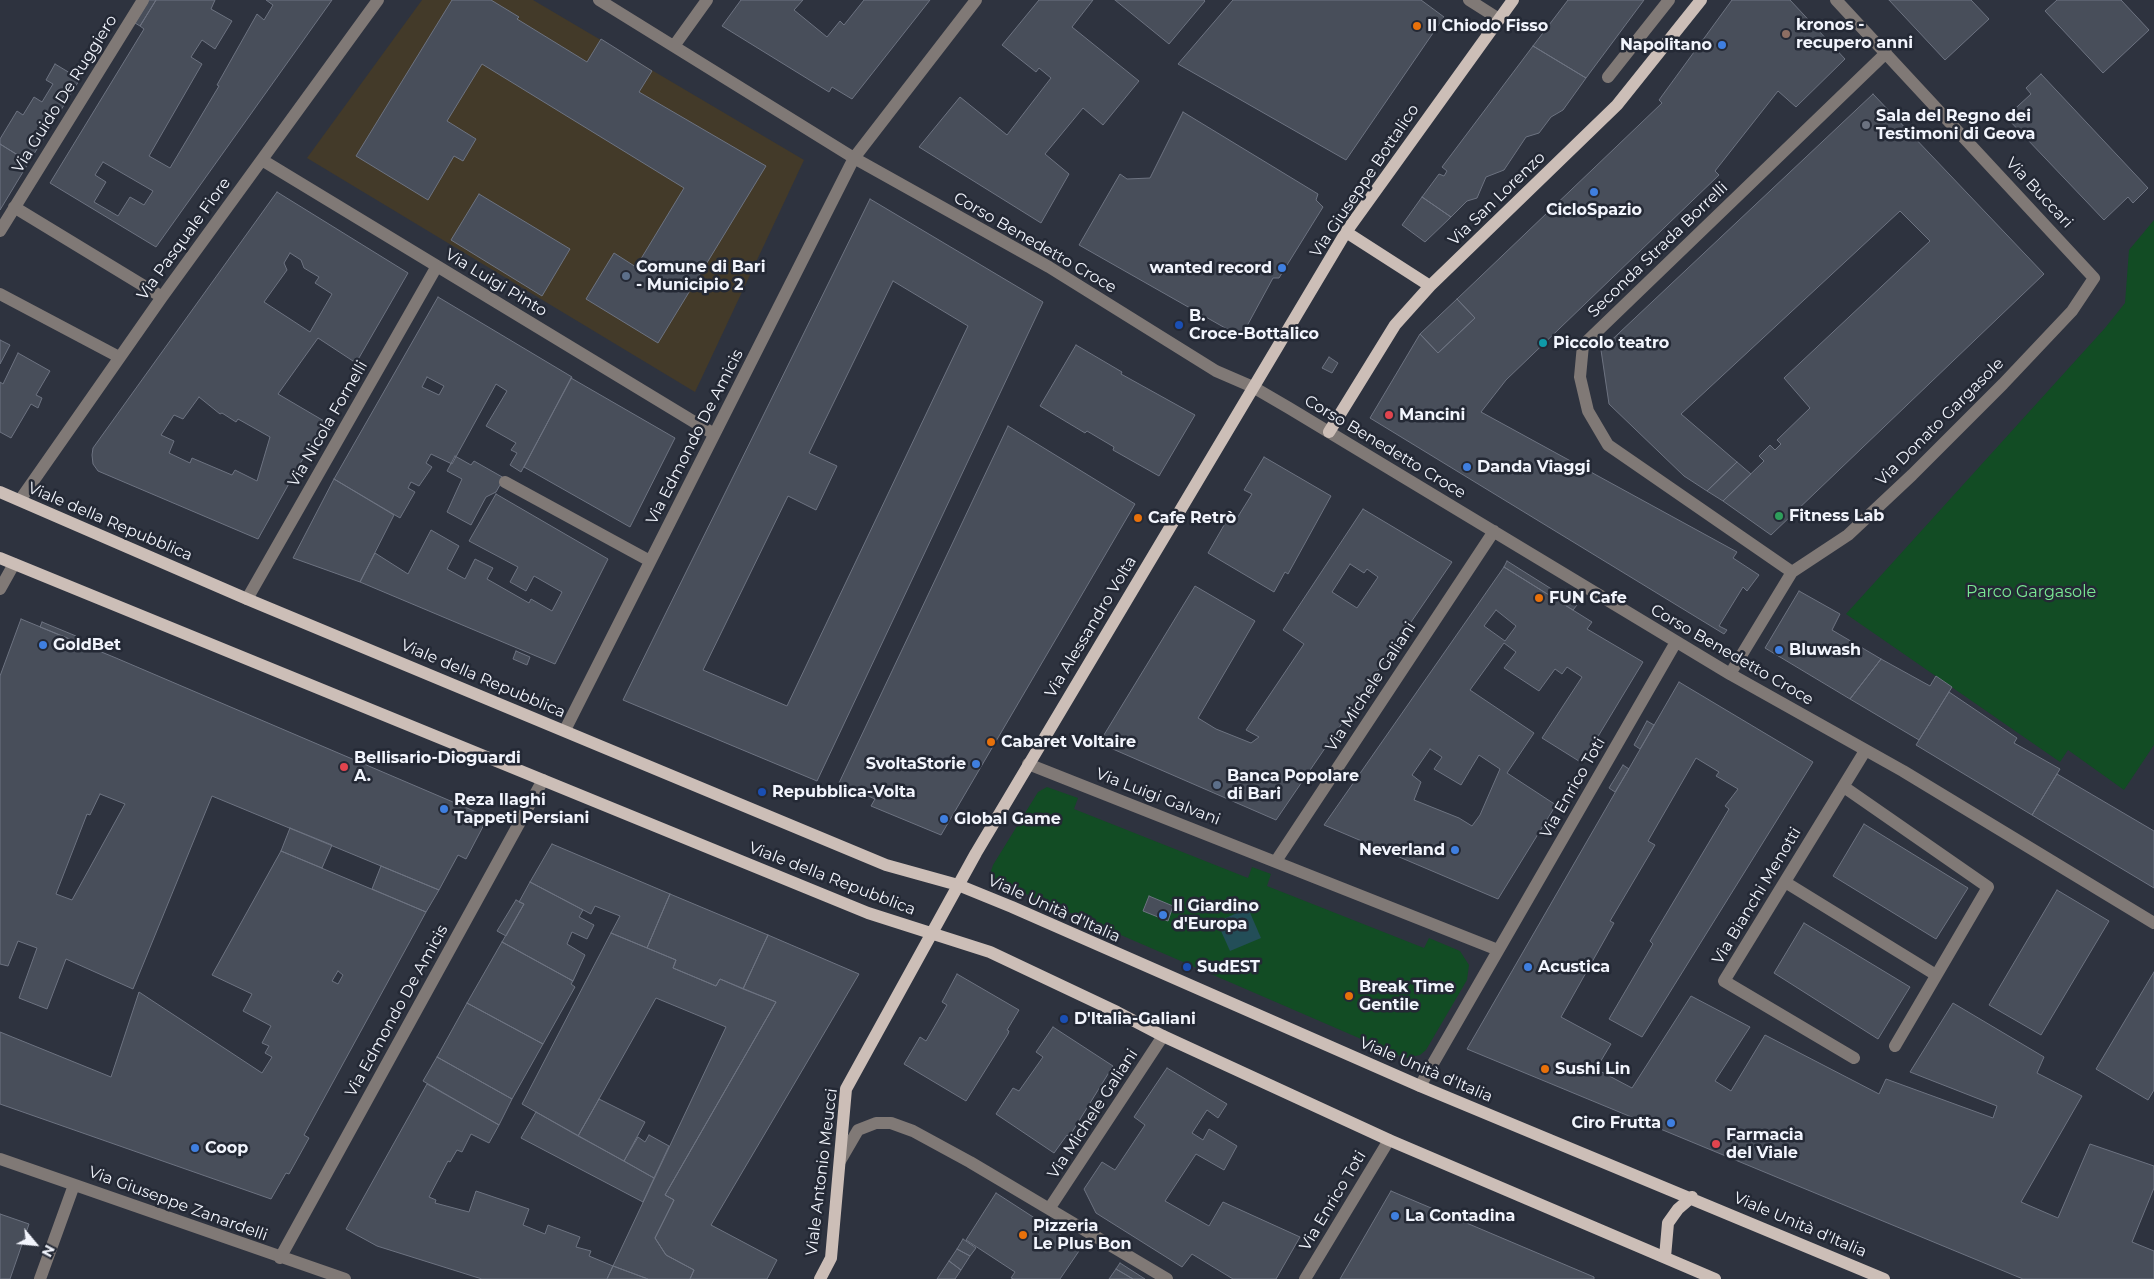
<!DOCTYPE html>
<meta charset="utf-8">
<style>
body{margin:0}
#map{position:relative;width:2154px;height:1279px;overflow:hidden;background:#2e333f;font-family:Montserrat,sans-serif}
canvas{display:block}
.north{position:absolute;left:10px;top:1219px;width:50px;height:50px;-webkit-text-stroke:4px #242935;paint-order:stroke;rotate:118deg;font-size:14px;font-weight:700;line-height:20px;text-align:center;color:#f2f5fd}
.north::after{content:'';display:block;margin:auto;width:18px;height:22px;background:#f2f5fd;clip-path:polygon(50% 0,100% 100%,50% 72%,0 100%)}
</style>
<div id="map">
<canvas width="2154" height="1279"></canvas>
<div class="north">N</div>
</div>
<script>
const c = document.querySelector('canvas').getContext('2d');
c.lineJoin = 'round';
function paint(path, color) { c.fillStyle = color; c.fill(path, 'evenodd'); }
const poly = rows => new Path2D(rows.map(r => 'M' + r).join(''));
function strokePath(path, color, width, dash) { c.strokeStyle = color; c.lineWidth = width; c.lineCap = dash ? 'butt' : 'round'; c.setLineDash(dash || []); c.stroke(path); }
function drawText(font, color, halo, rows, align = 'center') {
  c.font = font + ' Montserrat,sans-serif'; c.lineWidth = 5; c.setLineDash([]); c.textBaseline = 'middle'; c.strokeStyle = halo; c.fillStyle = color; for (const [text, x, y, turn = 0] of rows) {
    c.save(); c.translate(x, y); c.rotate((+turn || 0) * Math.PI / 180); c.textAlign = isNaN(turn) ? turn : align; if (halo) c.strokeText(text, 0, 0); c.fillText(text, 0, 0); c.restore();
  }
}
paint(poly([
 [422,0,533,0,804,160,695,392,307,158]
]), '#433a29');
paint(poly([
 [2154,220,2154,745,2124,790,2068,750,2060,762,1846,614,2105,328,2125,303,2129,250],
 [1047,787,1078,798,1074,809,1248,878,1252,867,1271,874,1267,886,1424,948,1429,938,1460,951,1469,965,1467,980,1426,1050,1420,1055,1405,1058,996,881,991,871,993,865,1038,792]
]), '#124c24');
paint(poly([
 [1248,908,1261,938,1230,951,1217,922]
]), '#234e58');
const building = poly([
 [149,0,156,0,140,26,135,23,149,0],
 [156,0,215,0,211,9,232,21,215,49,202,40,191,57,202,64,149,156,170,168,219,86,217,85,257,14,264,20,273,5,266,0,332,0,156,247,50,183,144,29,140,26,156,0],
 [103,162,153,191,144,205,130,197,118,216,94,202,106,182,95,175,103,162],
 [452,0,491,0,519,17,517,19,587,62,601,39,652,71,639,92,766,166,658,343,586,299,614,253,636,267,684,188,482,64,447,121,476,139,463,161,454,156,428,200,356,156,452,0],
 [741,0,803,0,794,10,827,37,840,21,844,25,864,0,930,0,852,99,832,87,829,92,722,26,741,0],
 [1039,0,1093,0,1072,27,1139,81,1103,125,1083,108,1045,154,1069,174,1041,223,919,147,960,97,1007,135,1051,78,1039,68,1036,72,1002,45,1039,0],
 [1115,0,1204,0,1205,1,1169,44,1115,0],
 [1233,0,1421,0,1444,17,1346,160,1178,64,1233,0],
 [1568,0,1644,0,1586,78,1533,46,1568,0],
 [1732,0,1790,0,1845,59,1796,107,1778,91,1715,171,1719,175,1506,380,1481,412,1737,552,1733,558,1759,575,1747,591,1743,587,1719,626,1727,630,1724,634,1370,418,1420,334,1438,353,1475,318,1457,299,1662,103,1659,100,1732,0],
 [1889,0,1971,0,1989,19,1945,60,1889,0],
 [2057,0,2121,0,2149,30,2103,73,2045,11,2057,0],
 [1533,46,1586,78,1563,110,1551,117,1539,133,1526,137,1504,170,1486,177,1477,198,1467,201,1451,217,1422,197,1439,174,1444,176,1447,171,1442,167,1533,46],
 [55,64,80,79,29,162,0,144,0,139,17,111,23,115,34,97,42,102,53,84,46,80,55,64],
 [2041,74,2148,188,2133,203,2128,197,2104,220,2006,117,2031,94,2026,88,2041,74],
 [1873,94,2044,274,1771,535,1723,501,1764,461,1759,456,1770,445,1775,450,1781,444,1777,440,1810,408,1784,378,1930,241,1900,211,1681,414,1737,462,1707,491,1684,476,1609,404,1601,350,1873,94],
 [1183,112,1318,194,1316,200,1323,207,1279,278,1273,278,1241,337,1079,245,1120,174,1127,179,1150,178,1183,112],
 [0,144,29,162,0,210,0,144],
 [277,192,408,273,356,363,318,338,278,394,324,421,258,539,98,471,93,464,92,455,93,448,277,192],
 [290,253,301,260,304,268,319,277,315,283,332,294,310,332,264,302,287,270,284,263,290,253],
 [199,397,220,414,222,413,236,422,238,419,270,437,257,481,235,470,232,475,192,458,190,463,169,453,174,441,161,435,174,415,183,419,199,397],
 [479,194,570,249,542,296,451,240,479,194],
 [1422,197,1451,217,1425,242,1402,225,1422,197],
 [870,199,1043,302,817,781,623,700,870,199],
 [893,281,968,326,787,706,703,670,788,496,816,510,837,466,809,453,893,281],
 [438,297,572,377,521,472,510,465,517,453,511,450,516,443,486,426,507,391,496,384,452,464,431,454,426,463,432,467,419,486,411,482,408,488,415,492,400,518,334,479,438,297],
 [427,377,444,386,439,395,422,387,427,377],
 [1457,299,1475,318,1438,353,1420,334,1457,299],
 [0,340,10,345,0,364,0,340],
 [1076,345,1122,372,1121,374,1195,415,1159,476,1113,450,1114,447,1087,431,1085,433,1040,406,1076,345],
 [18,353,50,371,36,395,42,398,38,408,31,404,11,438,0,432,0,382,3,384,18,353],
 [1329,357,1338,363,1332,373,1322,368,1329,357],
 [571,378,675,438,630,527,524,467,571,378],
 [1008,426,1135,504,941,835,871,806,875,799,839,783,1008,426],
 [455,456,471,465,474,461,504,478,496,492,486,497,471,525,447,512,462,479,447,471,455,456],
 [1264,457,1331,496,1288,574,1285,572,1274,592,1208,553,1227,520,1234,523,1252,494,1244,490,1264,457],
 [1737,462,1751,474,1723,501,1707,491,1737,462],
 [334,479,394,515,360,582,293,558,334,479],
 [496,494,608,559,555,664,360,582,375,553,408,574,431,530,459,546,447,569,465,579,475,559,493,568,487,579,529,603,531,599,552,611,562,592,534,576,526,591,510,582,518,567,469,541,496,494],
 [1363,509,1452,562,1276,820,1099,743,1195,586,1255,621,1198,718,1216,729,1251,743,1259,737,1246,730,1304,644,1283,630,1363,509],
 [1350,564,1364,573,1367,569,1378,577,1357,608,1332,592,1350,564],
 [1507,561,1577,605,1573,610,1504,567,1507,561],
 [1504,567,1592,622,1587,629,1643,662,1582,763,1542,738,1582,677,1567,667,1562,674,1555,669,1539,691,1504,668,1516,652,1504,643,1470,690,1534,733,1507,773,1556,805,1498,899,1324,825,1504,567],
 [1496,610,1516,626,1505,641,1484,626,1496,610],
 [1430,749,1442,757,1434,769,1461,785,1479,755,1500,769,1480,815,1472,826,1459,818,1414,800,1421,782,1412,775,1430,749],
 [1799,591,1840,614,1832,630,1881,659,1850,699,1765,648,1799,591],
 [21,619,116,658,488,817,466,859,458,855,439,890,212,796,133,989,66,959,47,1009,19,998,37,948,18,941,8,966,0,964,0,676,21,619],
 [100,794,125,804,72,900,56,894,87,814,90,815,100,794],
 [42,622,76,636,74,641,40,627,42,622],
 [516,651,530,657,527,665,513,659,516,651],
 [1881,659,1930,686,1936,676,1952,687,1919,740,1850,699,1881,659],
 [1679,682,1813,762,1642,1037,1609,1019,1653,944,1650,941,1729,809,1725,806,1738,789,1716,776,1719,772,1696,758,1648,841,1655,845,1610,921,1614,923,1561,1017,1611,1044,1596,1069,1632,1088,1691,996,1750,1027,1715,1081,1731,1091,1765,1035,1879,1094,1886,1079,1993,1118,1997,1106,1910,1072,1953,1003,2044,1057,2037,1073,2082,1096,2021,1202,2058,1218,2090,1144,2154,1166,2154,1188,2132,1242,2154,1251,2154,1279,2023,1279,1467,1049,1679,682],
 [1949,692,2017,738,2014,743,2060,769,2032,815,1916,745,1949,692],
 [1647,721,1654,725,1640,749,1634,745,1647,721],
 [1623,765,1629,769,1615,792,1609,788,1623,765],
 [2057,774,2154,831,2154,888,2032,815,2057,774],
 [1864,824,1968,888,1936,939,1833,876,1864,824],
 [290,828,332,845,322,868,281,851,290,828],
 [552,844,670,894,647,948,611,933,620,916,595,906,591,914,530,882,552,844],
 [281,851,426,912,304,1135,309,1138,289,1174,286,1173,271,1199,0,1104,0,1032,111,1077,139,992,262,1073,272,1057,265,1053,269,1046,262,1043,271,1026,243,1011,252,994,212,975,281,851],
 [338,971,343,975,338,984,332,981,338,971],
 [381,866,439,890,426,912,372,889,381,866],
 [530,882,583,910,579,917,594,925,587,939,572,932,567,944,585,955,573,981,502,942,524,904,519,902,530,882],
 [2057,890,2109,921,2041,1035,1989,1005,2057,890],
 [670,894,768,935,743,989,720,979,716,986,673,968,676,960,647,948,670,894],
 [1149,896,1173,906,1168,921,1143,911,1149,896],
 [516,900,524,904,506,936,497,931,516,900],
 [1804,923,1910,987,1878,1039,1774,973,1804,923],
 [611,933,676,960,673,968,716,986,720,979,776,1002,665,1195,674,1200,655,1238,666,1255,694,1270,690,1279,648,1279,613,1266,726,1027,656,998,578,1136,522,1104,611,933],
 [768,935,859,974,711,1225,777,1260,767,1279,690,1279,694,1270,666,1255,655,1238,674,1200,665,1195,776,1002,743,989,768,935],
 [502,942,573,981,571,984,575,987,543,1044,467,1003,502,942],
 [2154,972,2154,1090,2148,1100,2096,1069,2154,972],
 [957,974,1019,1010,1007,1030,1009,1031,1008,1034,966,1101,904,1064,920,1037,926,1041,947,1005,942,1002,957,974],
 [467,1003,543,1044,512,1099,437,1057,467,1003],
 [1053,1027,1113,1066,1069,1137,1067,1135,1054,1153,996,1114,1013,1088,1019,1091,1043,1057,1036,1052,1053,1027],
 [437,1057,512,1099,499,1125,423,1081,437,1057],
 [1167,1068,1227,1104,1218,1118,1207,1110,1192,1133,1203,1140,1209,1129,1237,1146,1224,1170,1196,1154,1165,1201,1209,1226,1223,1202,1300,1237,1276,1279,1233,1279,1192,1254,1182,1267,1096,1213,1084,1189,1102,1162,1115,1170,1145,1125,1134,1117,1167,1068],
 [427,1084,499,1125,489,1143,471,1134,462,1152,457,1150,450,1162,448,1161,429,1197,436,1200,435,1203,469,1212,476,1191,529,1209,523,1225,545,1234,548,1225,580,1237,576,1247,591,1251,589,1256,613,1266,607,1279,482,1279,377,1246,346,1229,427,1084],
 [599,1099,645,1122,624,1161,578,1136,599,1099],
 [536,1112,654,1178,643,1202,521,1138,536,1112],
 [649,1135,669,1146,654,1178,624,1161,638,1137,645,1142,649,1135],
 [1391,1191,1594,1277,1594,1279,1340,1279,1391,1191],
 [996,1193,1081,1248,1060,1279,1014,1279,1011,1278,1015,1272,966,1240,996,1193],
 [0,1214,29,1224,10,1279,0,1279,0,1214],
 [963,1239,976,1248,970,1256,957,1249,963,1239],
 [957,1249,970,1256,961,1270,949,1261,957,1249],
 [949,1261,961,1270,955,1279,937,1279,949,1261],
 [1120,1263,1145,1279,1133,1279,1116,1269,1120,1263],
 [613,1266,648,1279,607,1279,613,1266],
 [1116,1269,1133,1279,1109,1279,1116,1269]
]);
paint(building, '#484e5a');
strokePath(building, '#6d7381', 1);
strokePath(poly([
 [599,0,854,158,1049,267,1216,371,1253,387,1289,408,1730,674,1903,771,2154,923],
 [1469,0,1499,19],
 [674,46,707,0],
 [1608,77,1669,0],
 [262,160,714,434],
 [14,207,162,297],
 [0,231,143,0],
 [0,294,119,357],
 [505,482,650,561],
 [20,500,162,297,378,0],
 [1792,572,1608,445,1588,411,1580,377,1583,345,1886,53],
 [0,589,14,564],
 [247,599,437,266],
 [1730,674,1792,572,1848,535,1912,475,2003,384,2072,311,2094,278,1836,0],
 [565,730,854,158,976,0],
 [1028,764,1498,950],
 [1844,787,1988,887,1895,1046],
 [1276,861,1494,531],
 [1785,882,1936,975],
 [1854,1058,1724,981,1865,751],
 [1420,1086,1676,642],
 [0,1159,345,1279],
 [840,1161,858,1130,876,1123,891,1123,913,1131,970,1162,1167,1279],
 [1049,1209,1163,1036],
 [280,1258,543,780],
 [40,1279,74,1185],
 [1305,1279,1389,1140]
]), '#807976', 12);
strokePath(poly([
 [1346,232,1430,286],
 [1329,432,1395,325,1430,286,1617,105,1701,0],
 [0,492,247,599,886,865,958,885,1012,907,1420,1086,1884,1279],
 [0,558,868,913,990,952,1117,1012,1163,1036,1389,1140,1715,1279],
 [1665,1257,1668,1223,1678,1209,1692,1197],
 [820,1279,831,1258,846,1089,976,853,1346,232,1513,0]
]), '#ccbeb7', 12);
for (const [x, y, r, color] of [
 [1417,26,5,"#e8710a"],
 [1786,34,5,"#8d6e63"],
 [1722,45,5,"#3f7fe0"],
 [1866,125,5,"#6b7280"],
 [1594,192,5,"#3f7fe0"],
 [1282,268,5,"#3f7fe0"],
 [626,276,5,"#5c6f8a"],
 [1179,325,5,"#1a4fb4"],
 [1543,343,5,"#0f9aa8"],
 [1389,415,5,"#e0444e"],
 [1467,467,5,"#3f7fe0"],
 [1779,516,5,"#2e9e5b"],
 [1138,518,5,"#e8710a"],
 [1539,598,5,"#e8710a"],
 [43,645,5,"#3f7fe0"],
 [1779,650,5,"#3f7fe0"],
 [991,742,5,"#e8710a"],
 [976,764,5,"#3f7fe0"],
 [344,767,5,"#e0444e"],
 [1217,785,5,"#5c6f8a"],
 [762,792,5,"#1a4fb4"],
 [444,809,5,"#3f7fe0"],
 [944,819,5,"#3f7fe0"],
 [1455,850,5,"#3f7fe0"],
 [1163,915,5,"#3f7fe0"],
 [1187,967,5,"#1a4fb4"],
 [1528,967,5,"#3f7fe0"],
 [1349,996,5,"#e8710a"],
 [1064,1019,5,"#1a4fb4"],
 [1545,1069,5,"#e8710a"],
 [1671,1123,5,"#3f7fe0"],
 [1716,1144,5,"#e0444e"],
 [195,1148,5,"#3f7fe0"],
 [1395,1216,5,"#3f7fe0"],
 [1023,1235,5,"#e8710a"]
]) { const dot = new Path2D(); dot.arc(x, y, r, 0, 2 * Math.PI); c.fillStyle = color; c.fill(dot); strokePath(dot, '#242935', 2); }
drawText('bold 16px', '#f2f5fd', '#242935', [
 ["kronos -",1796,25],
 ["recupero anni",1796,43],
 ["Il Chiodo Fisso",1427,26],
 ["Napolitano",1712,45,"right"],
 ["Sala del Regno dei",1876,116],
 ["Testimoni di Geova",1876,134],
 ["CicloSpazio",1594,210,"center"],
 ["Comune di Bari",636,267],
 ["- Municipio 2",636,285],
 ["wanted record",1272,268,"right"],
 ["B.",1189,316],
 ["Croce-Bottalico",1189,334],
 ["Piccolo teatro",1553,343],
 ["Mancini",1399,415],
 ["Danda Viaggi",1477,467],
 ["Fitness Lab",1789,516],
 ["Cafe Retrò",1148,518],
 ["FUN Cafe",1549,598],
 ["GoldBet",53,645],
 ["Bluwash",1789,650],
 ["Cabaret Voltaire",1001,742],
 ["Bellisario-Dioguardi",354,758],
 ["A.",354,776],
 ["SvoltaStorie",966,764,"right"],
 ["Banca Popolare",1227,776],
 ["di Bari",1227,794],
 ["Repubblica-Volta",772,792],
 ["Reza Ilaghi",454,800],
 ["Tappeti Persiani",454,818],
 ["Global Game",954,819],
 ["Neverland",1445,850,"right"],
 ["Il Giardino",1173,906],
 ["d'Europa",1173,924],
 ["SudEST",1197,967],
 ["Acustica",1538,967],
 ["Break Time",1359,987],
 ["Gentile",1359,1005],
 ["D'Italia-Galiani",1074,1019],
 ["Sushi Lin",1555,1069],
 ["Ciro Frutta",1661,1123,"right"],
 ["Farmacia",1726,1135],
 ["del Viale",1726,1153],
 ["Coop",205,1148],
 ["La Contadina",1405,1216],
 ["Pizzeria",1033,1226],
 ["Le Plus Bon",1033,1244]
], 'left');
drawText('16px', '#f2f5fd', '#242935', [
 ["Via Guido De Ruggiero",65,94,-58],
 ["Via Giuseppe Bottalico",1365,181,-56],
 ["Via Buccari",2039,193,47],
 ["Via San Lorenzo",1497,199,-44],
 ["Via Pasquale Fiore",184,239,-54],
 ["Corso Benedetto Croce",1035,243,30],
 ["Seconda Strada Borrelli",1658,250,-44],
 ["Via Luigi Pinto",496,283,31],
 ["Via Donato Gargasole",1940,422,-45],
 ["Via Nicola Fornelli",328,424,-60],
 ["Via Edmondo De Amicis",695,437,-63],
 ["Corso Benedetto Croce",1385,447,31],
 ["Viale della Repubblica",110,522,23],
 ["Via Alessandro Volta",1091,627,-59],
 ["Corso Benedetto Croce",1732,655,30],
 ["Viale della Repubblica",483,679,23],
 ["Via Michele Galiani",1371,687,-57],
 ["Via Enrico Toti",1573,788,-60],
 ["Via Luigi Galvani",1158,797,21],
 ["Viale della Repubblica",832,879,21],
 ["Via Bianchi Menotti",1757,896,-59],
 ["Viale Unità d'Italia",1054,909,24],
 ["Via Edmondo De Amicis",397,1011,-61],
 ["Viale Unità d'Italia",1426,1070,23],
 ["Via Michele Galiani",1093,1114,-57],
 ["Viale Antonio Meucci",822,1172,-83],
 ["Via Enrico Toti",1333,1201,-59],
 ["Via Giuseppe Zanardelli",178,1204,20],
 ["Viale Unità d'Italia",1800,1225,23]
]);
drawText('16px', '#7ae994', '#242935', [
 ["Parco Gargasole",2031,592]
]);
</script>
